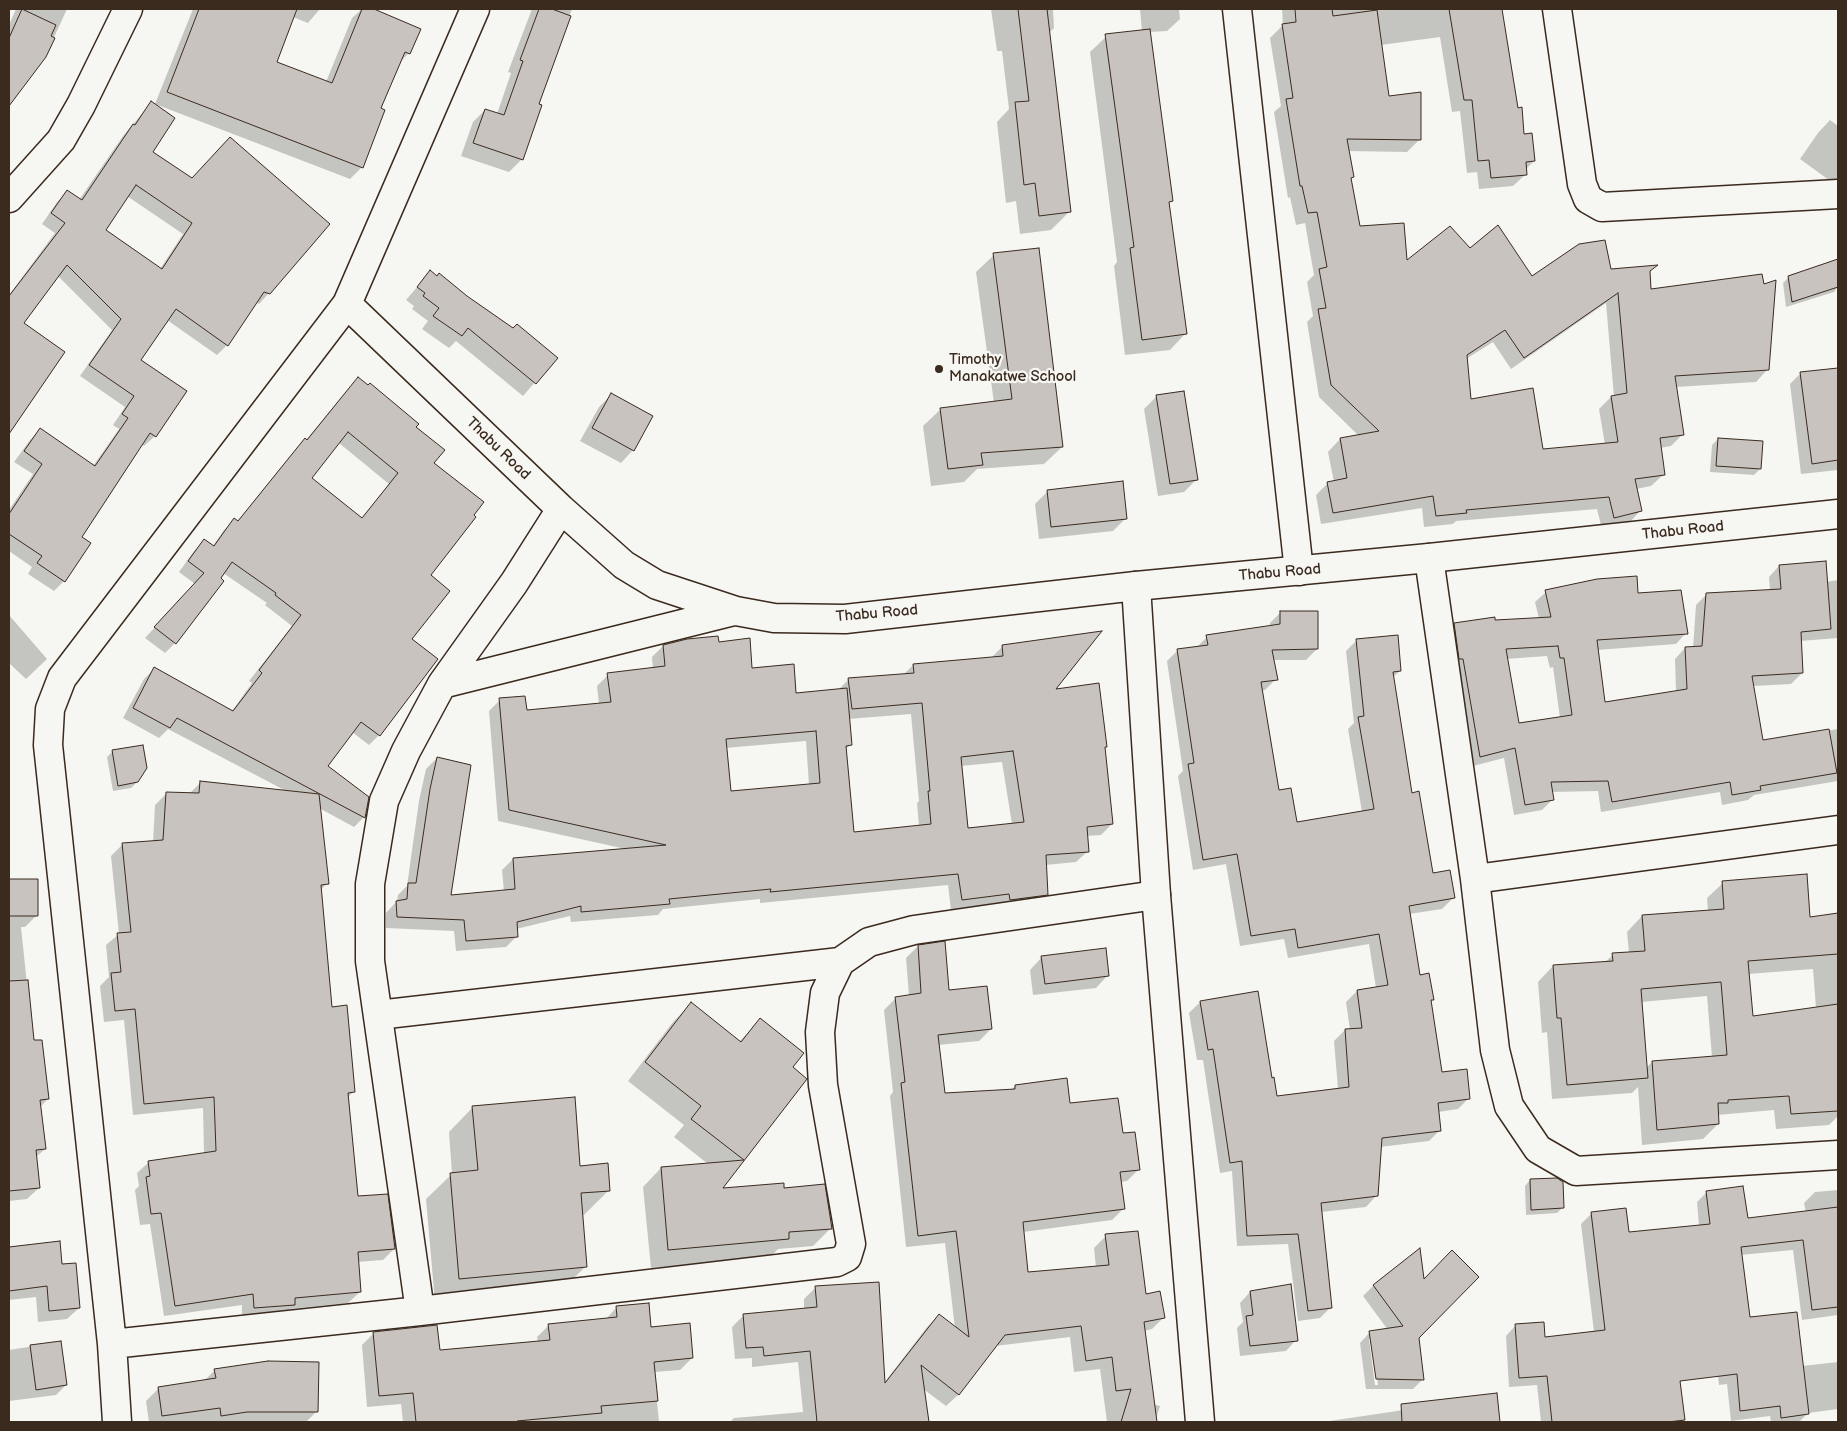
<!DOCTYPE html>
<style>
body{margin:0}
#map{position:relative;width:1847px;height:1431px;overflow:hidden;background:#f6f6f2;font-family:"Balsamiq Sans",sans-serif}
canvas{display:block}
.frame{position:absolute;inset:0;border:10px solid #3b2a1e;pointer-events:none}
</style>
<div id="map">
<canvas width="1847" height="1431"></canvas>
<div class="frame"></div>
</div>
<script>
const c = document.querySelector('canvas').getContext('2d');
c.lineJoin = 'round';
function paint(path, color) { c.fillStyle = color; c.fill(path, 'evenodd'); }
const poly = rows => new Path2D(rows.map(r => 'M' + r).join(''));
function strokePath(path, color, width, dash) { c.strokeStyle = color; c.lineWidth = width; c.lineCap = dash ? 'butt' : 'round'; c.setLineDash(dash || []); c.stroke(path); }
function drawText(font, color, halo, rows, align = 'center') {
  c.font = font + ' "Balsamiq Sans",sans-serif'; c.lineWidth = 4.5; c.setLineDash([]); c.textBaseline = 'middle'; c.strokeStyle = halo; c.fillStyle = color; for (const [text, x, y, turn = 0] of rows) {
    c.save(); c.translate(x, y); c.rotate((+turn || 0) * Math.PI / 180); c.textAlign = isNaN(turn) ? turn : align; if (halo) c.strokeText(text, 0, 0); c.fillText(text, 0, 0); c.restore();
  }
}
paint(poly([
 [16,9,67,9,45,57,9,104,9,25],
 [193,9,320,9,308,23,293,17,275,62,326,82,352,18,362,9,371,9,420,29,409,53,398,64,380,109,362,167,350,179,155,104],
 [532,9,572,9,537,105,522,159,509,172,461,156,473,122,485,110,497,114,511,73,508,72],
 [991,9,1053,9,1054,28,1049,33,1070,211,1051,230,1020,234,1016,201,1006,203,997,122,1009,109,1002,51,997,51],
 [1140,9,1179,9,1180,19,1167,31,1149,32,1172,201,1168,204,1186,333,1170,350,1125,355,1114,266,1117,262,1090,52,1107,36,1142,31],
 [1282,9,1501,9,1517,109,1523,136,1534,161,1525,170,1526,174,1513,186,1479,189,1477,172,1467,173,1460,111,1452,112,1440,37,1381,45,1388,97,1419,140,1407,152,1348,151,1352,177,1350,179,1359,228,1406,263,1470,250,1531,278,1654,267,1649,273,1650,290,1768,369,1756,382,1676,387,1683,434,1671,446,1660,448,1664,474,1651,486,1636,489,1641,510,1629,523,1602,529,1597,509,1456,521,1453,524,1424,527,1422,508,1321,524,1316,495,1328,483,1334,482,1328,452,1340,439,1359,436,1319,397,1307,322,1313,316,1307,282,1314,275,1305,223,1296,225,1290,197,1288,198,1274,112,1281,106,1270,38,1283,25],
 [1606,303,1614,397,1611,397,1599,409,1605,445,1542,450,1470,401,1466,359,1493,342,1511,369],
 [151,103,151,152,269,293,259,304,256,302,227,345,217,355,167,320,139,360,155,436,144,446,141,444,80,537,64,581,54,591,28,574,32,567,9,551,9,510,33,474,14,462,30,440,40,430,93,466,119,429,113,425,125,407,80,376,112,330,58,276,22,323,12,428,9,431,9,295,55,233,42,224,57,202,67,192,79,200,123,136],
 [127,196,183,234,160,269,104,230],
 [1830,120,1838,126,1838,177,1833,183,1800,159,1818,133],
 [994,255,1062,447,1044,464,977,469,964,482,931,486,923,426,941,409,994,403,976,272],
 [1832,263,1838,282,1838,287,1834,292,1786,307,1783,283,1789,277],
 [430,272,556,358,523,396,456,341,449,348,422,329,428,321,412,309,414,306,406,300],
 [1838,369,1838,470,1801,474,1790,384,1801,373],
 [348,389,415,428,433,463,429,575,379,735,369,745,352,732,327,766,364,817,354,827,319,808,327,883,320,891,331,1008,353,1092,348,1097,357,1198,394,1249,383,1260,357,1262,360,1292,348,1303,290,1309,282,1316,242,1319,242,1305,164,1316,150,1224,140,1225,135,1190,139,1186,137,1173,149,1162,204,1154,203,1108,133,1115,124,1020,104,1022,100,986,109,977,106,945,119,934,111,856,122,845,153,842,155,805,167,793,189,794,200,783,288,792,168,729,159,738,123,718,144,679,154,669,232,711,252,683,249,681,292,626,265,605,267,603,223,573,175,643,165,653,145,638,195,584,179,572,194,551,204,541,212,547,224,530,234,520,237,522,295,450,305,440,306,440],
 [339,443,389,484,361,519,310,478],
 [611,395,633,450,621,463,580,441,599,407],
 [1157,396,1196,480,1184,492,1158,496,1144,409],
 [1718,439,1760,469,1754,475,1710,472,1712,445],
 [1048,491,1126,518,1113,531,1039,539,1035,504],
 [1779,566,1826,582,1838,580,1838,638,1800,641,1802,673,1791,684,1753,686,1762,742,1838,729,1838,781,1754,795,1748,800,1722,805,1720,792,1601,812,1598,791,1551,792,1552,800,1542,810,1514,815,1504,758,1469,767,1444,635,1455,624,1539,619,1535,602,1546,592,1637,594,1686,633,1676,644,1597,650,1604,704,1676,692,1675,659,1685,648,1693,648,1696,605,1707,594,1770,591,1769,577],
 [1547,656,1550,668,1553,667,1560,718,1518,725,1506,659],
 [1281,612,1317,649,1306,660,1273,660,1276,679,1265,690,1261,691,1278,791,1296,823,1362,812,1348,729,1354,723,1346,651,1357,640,1400,671,1392,678,1411,794,1432,875,1453,898,1442,909,1409,914,1419,976,1432,1000,1430,1002,1441,1073,1469,1098,1458,1109,1438,1112,1440,1130,1429,1141,1380,1147,1376,1196,1366,1207,1321,1212,1331,1307,1320,1318,1298,1321,1288,1244,1237,1246,1232,1171,1220,1173,1203,1060,1197,1060,1189,1013,1200,1002,1271,1079,1276,1097,1338,1089,1334,1041,1345,1030,1350,1030,1346,1002,1357,991,1376,988,1369,944,1288,958,1284,939,1240,946,1226,864,1193,870,1178,776,1183,771,1167,661,1178,650,1196,648,1207,637,1270,627,1270,623],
 [9,615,47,659,26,679,9,663],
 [718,643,751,670,795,694,838,690,849,679,903,675,913,665,991,658,1003,646,1053,690,1106,747,1104,748,1112,824,1101,835,1086,836,1088,851,1076,862,1045,865,1046,894,1035,905,999,904,951,910,948,885,760,903,760,899,663,909,658,915,571,922,570,916,516,929,517,936,506,947,456,951,454,931,386,928,386,913,397,901,398,895,407,886,419,801,426,769,437,758,450,897,504,892,502,870,513,859,626,849,498,821,489,711,500,700,526,711,599,704,597,686,608,675,653,669,652,657,663,646],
 [911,714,919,801,917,803,919,826,853,833,845,750,851,744,848,719],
 [806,741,809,785,729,792,725,748],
 [1002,762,1012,824,967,829,961,766],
 [113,751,137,782,131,788,113,791,107,757],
 [9,880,37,881,36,916,25,927,21,927,33,1042,48,1099,40,1107,45,1149,35,1158,39,1188,27,1199,9,1201],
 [1723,883,1809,918,1838,914,1838,1116,1829,1125,1776,1129,1774,1110,1717,1115,1718,1124,1703,1139,1642,1145,1638,1087,1632,1093,1552,1099,1547,1032,1542,1033,1538,982,1553,966,1605,962,1613,955,1629,953,1627,932,1642,916,1708,911,1707,898],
 [1813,969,1816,1008,1752,1018,1748,974],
 [1707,996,1712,1057,1652,1062,1646,1068,1641,1002],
 [918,946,948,992,991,1029,979,1041,938,1045,944,1095,1011,1090,1015,1086,1069,1105,1122,1135,1139,1169,1127,1181,1120,1182,1124,1208,1112,1220,1023,1232,1027,1273,1096,1268,1094,1248,1106,1236,1145,1296,1164,1317,1152,1329,1144,1331,1153,1404,1160,1406,1155,1422,1107,1422,1100,1369,1074,1372,1070,1337,995,1346,958,1395,946,1406,922,1388,927,1422,730,1422,734,1418,803,1412,798,1362,752,1367,752,1358,735,1359,732,1327,744,1315,804,1309,804,1299,816,1287,884,1383,927,1327,939,1315,955,1328,945,1243,906,1247,890,1096,893,1092,884,1010,896,998,909,996,906,958],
 [1042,957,1108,975,1096,988,1033,995,1030,970],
 [691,1004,739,1042,760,1020,791,1067,805,1079,721,1190,783,1189,831,1228,813,1246,778,1249,770,1257,651,1268,643,1187,661,1168,708,1164,674,1137,684,1125,628,1081,673,1022],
 [473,1107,579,1167,609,1190,584,1215,581,1215,585,1267,561,1291,435,1302,426,1199,452,1174,449,1132],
 [1530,1180,1563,1207,1557,1213,1526,1215,1525,1186],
 [1838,1190,1838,1315,1802,1320,1793,1250,1740,1255,1749,1319,1802,1366,1838,1362,1838,1409,1808,1413,1799,1422,1771,1422,1770,1416,1731,1421,1727,1384,1719,1385,1714,1339,1679,1384,1684,1420,1681,1422,1541,1422,1537,1385,1509,1387,1506,1336,1516,1325,1543,1338,1594,1332,1581,1224,1591,1214,1628,1234,1699,1226,1697,1202,1707,1192,1747,1220,1806,1212,1804,1203,1815,1192],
 [59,1242,61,1265,79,1308,67,1319,38,1322,36,1297,9,1300,9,1249],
 [1419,1250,1418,1337,1423,1379,1413,1389,1366,1389,1360,1343,1370,1332,1388,1330,1363,1296,1373,1286],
 [1369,1339,1372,1339,1378,1385,1375,1385],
 [1290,1286,1296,1340,1286,1351,1240,1356,1237,1328,1243,1322,1240,1303,1250,1292],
 [616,1308,650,1328,692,1358,680,1370,654,1372,659,1422,403,1422,401,1404,367,1407,362,1345,374,1333,439,1351,538,1342,537,1337,549,1325,605,1320],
 [60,1342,66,1385,56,1395,9,1401,9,1350],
 [215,1370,317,1411,306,1422,149,1422,146,1401,158,1389,204,1381],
 [1496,1394,1499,1422,1323,1422,1444,1404]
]), '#0003');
const building = poly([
 [22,9,56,25,51,36,55,38,46,57,9,106,9,38,22,9],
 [199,9,297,9,277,62,332,83,362,9,374,9,421,29,410,54,405,52,381,108,385,110,363,168,167,92,199,9],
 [539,9,552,9,571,16,539,104,542,105,523,160,473,143,485,109,504,115,523,61,520,60,539,9],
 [1018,9,1047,9,1071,212,1039,216,1035,183,1024,185,1015,102,1029,101,1018,9],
 [1295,9,1332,9,1333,16,1377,10,1389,96,1421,92,1421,140,1347,139,1354,177,1351,178,1360,226,1404,223,1407,260,1450,226,1470,248,1498,225,1532,276,1579,244,1605,240,1611,269,1658,265,1650,271,1651,289,1762,274,1764,284,1776,280,1769,370,1675,376,1684,435,1660,438,1665,475,1635,479,1642,511,1614,518,1609,497,1466,510,1467,513,1436,516,1433,496,1333,513,1327,482,1347,478,1340,438,1379,431,1331,385,1318,309,1326,308,1319,269,1327,267,1317,212,1308,213,1302,186,1300,186,1286,99,1293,98,1282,24,1296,22,1295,9],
 [1618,293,1627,393,1611,396,1618,442,1543,449,1533,388,1471,399,1467,355,1505,330,1524,358,1618,293],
 [1449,9,1502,9,1518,108,1522,107,1524,134,1532,133,1535,161,1526,162,1527,175,1491,178,1489,160,1478,161,1472,100,1464,100,1449,9],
 [1150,29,1173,201,1169,202,1187,334,1142,340,1130,248,1134,247,1105,34,1150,29],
 [151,101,175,118,153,152,192,178,230,137,330,224,270,294,264,292,228,346,176,309,141,360,187,391,156,437,150,433,82,537,91,543,65,582,37,563,42,556,9,534,9,514,42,464,24,451,40,428,95,466,128,418,122,414,134,396,89,365,121,319,67,265,24,323,65,352,9,434,9,296,65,223,51,213,67,190,82,200,133,124,135,125,151,101],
 [136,185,192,223,162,269,106,230,136,185],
 [1039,248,1063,447,981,453,983,465,948,469,940,408,1012,399,993,253,1039,248],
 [1838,259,1838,287,1792,302,1788,276,1838,259],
 [430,270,437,276,439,273,467,296,513,328,517,324,558,358,536,384,468,328,462,336,433,316,439,308,423,296,425,293,417,287,430,270],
 [1838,368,1838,460,1812,464,1800,372,1838,368],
 [358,377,368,385,370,383,419,424,416,427,445,450,434,463,484,502,474,515,476,517,431,575,450,591,412,639,438,659,380,736,361,722,328,766,369,797,365,818,177,718,170,728,133,708,154,667,233,711,262,673,259,670,301,615,275,595,276,593,232,562,221,578,224,581,176,644,154,627,204,573,188,561,204,539,214,546,234,518,238,521,305,438,307,440,358,377],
 [348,432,398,473,362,518,312,478,348,432],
 [1184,391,1198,480,1170,484,1156,395,1184,391],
 [611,393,653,416,634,451,592,428,611,393],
 [1718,438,1763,441,1761,469,1716,466,1718,438],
 [1123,481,1127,519,1051,527,1047,490,1123,481],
 [1826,561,1831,629,1801,632,1803,673,1752,676,1763,740,1829,729,1837,773,1760,786,1761,790,1732,795,1730,782,1612,802,1608,781,1551,782,1554,800,1525,805,1515,748,1480,757,1463,659,1459,659,1454,623,1495,617,1495,620,1551,617,1545,590,1597,579,1637,576,1638,593,1681,590,1688,634,1597,640,1605,702,1687,689,1685,647,1702,646,1706,593,1781,589,1779,565,1826,561],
 [1558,646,1560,658,1564,658,1572,715,1519,723,1506,649,1558,646],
 [1280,611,1318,611,1318,649,1272,650,1278,680,1261,682,1279,790,1291,788,1297,822,1374,809,1358,717,1364,716,1356,639,1398,635,1401,671,1393,672,1412,793,1419,791,1433,873,1450,870,1455,898,1409,906,1420,975,1429,973,1434,1000,1431,1000,1442,1072,1467,1069,1470,1099,1438,1103,1441,1131,1382,1138,1378,1196,1321,1203,1332,1308,1308,1311,1298,1234,1247,1236,1242,1161,1230,1163,1213,1049,1208,1050,1200,1001,1258,991,1272,1078,1274,1077,1277,1096,1349,1087,1345,1029,1362,1028,1357,990,1388,985,1379,934,1298,948,1295,929,1251,936,1237,854,1203,860,1188,764,1194,763,1177,649,1208,645,1206,635,1280,624,1280,611],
 [1102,631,1056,689,1099,683,1107,747,1105,747,1113,824,1087,827,1089,852,1046,855,1048,895,1010,900,1009,894,962,900,958,874,770,892,771,889,669,899,670,904,581,912,581,906,517,922,518,937,466,941,464,920,397,917,396,901,407,899,408,883,416,883,430,789,437,757,471,765,451,895,515,889,513,858,666,845,509,810,499,698,525,696,527,710,611,702,607,673,665,666,663,645,687,639,718,636,719,642,750,638,752,668,794,664,796,693,847,688,852,745,846,746,854,832,931,824,928,791,930,791,922,703,852,709,848,678,914,673,913,664,1003,656,1002,645,1102,631],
 [816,731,820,783,731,791,726,739,816,731],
 [1013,751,1024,822,968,828,961,757,1013,751],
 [143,745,147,768,138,782,118,786,112,750,143,745],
 [200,781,319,794,329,884,321,885,332,1007,347,1005,355,1092,348,1093,358,1196,388,1194,395,1249,358,1252,361,1292,295,1298,295,1305,254,1308,253,1294,175,1306,161,1213,151,1214,146,1177,150,1176,148,1161,216,1151,214,1097,144,1104,135,1009,115,1011,111,973,121,972,117,933,131,932,122,843,163,840,166,792,199,793,200,781],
 [1807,874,1810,917,1838,913,1838,954,1748,961,1753,1016,1838,1004,1838,1111,1791,1114,1789,1096,1728,1100,1728,1103,1718,1103,1719,1124,1657,1130,1652,1061,1727,1055,1721,982,1641,989,1648,1078,1567,1085,1561,1018,1557,1018,1553,965,1613,961,1612,953,1645,951,1642,915,1724,909,1722,881,1807,874],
 [9,879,38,879,38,916,9,916,9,879],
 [945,941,949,990,987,986,992,1029,938,1035,945,1093,1015,1089,1015,1085,1067,1078,1070,1103,1118,1098,1123,1133,1135,1132,1140,1170,1120,1172,1125,1209,1023,1222,1028,1272,1109,1265,1105,1234,1138,1231,1146,1294,1160,1291,1165,1318,1144,1322,1157,1422,1121,1422,1131,1389,1116,1391,1112,1357,1086,1361,1081,1326,1005,1335,959,1395,921,1365,929,1422,817,1422,810,1351,764,1356,763,1347,746,1348,743,1314,817,1307,815,1286,879,1282,885,1383,939,1314,969,1337,956,1231,918,1236,901,1083,905,1082,895,997,921,993,918,945,945,941],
 [1106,948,1109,976,1045,984,1041,956,1106,948],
 [28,980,34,1040,42,1040,49,1099,40,1100,46,1149,36,1150,40,1188,9,1191,9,981,28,980],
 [691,1002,741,1042,760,1018,804,1053,793,1067,807,1079,723,1188,784,1183,784,1188,825,1184,832,1229,789,1232,789,1239,668,1250,661,1167,744,1160,691,1119,701,1106,645,1062,691,1002],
 [575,1097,580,1166,608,1163,610,1191,581,1193,587,1267,459,1279,450,1173,478,1170,472,1106,575,1097],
 [1557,1178,1563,1182,1564,1208,1531,1210,1530,1179,1557,1178],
 [1743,1186,1748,1218,1838,1207,1838,1307,1812,1310,1803,1240,1741,1247,1750,1317,1797,1312,1809,1414,1781,1418,1780,1406,1740,1411,1737,1374,1680,1381,1685,1420,1668,1422,1552,1422,1547,1376,1519,1378,1515,1324,1544,1322,1545,1337,1605,1330,1591,1212,1626,1208,1629,1232,1710,1224,1706,1191,1743,1186],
 [60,1241,62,1264,76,1263,80,1308,49,1311,47,1286,9,1291,9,1247,60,1241],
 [1420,1248,1424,1279,1452,1250,1479,1277,1419,1338,1424,1380,1376,1379,1369,1331,1403,1326,1373,1285,1420,1248],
 [1291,1284,1298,1341,1250,1346,1246,1316,1253,1315,1250,1291,1291,1284],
 [649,1303,651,1327,690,1323,693,1358,654,1362,658,1401,601,1406,602,1413,517,1421,518,1422,416,1422,413,1393,379,1396,373,1332,437,1325,440,1350,550,1340,548,1324,617,1317,616,1306,649,1303],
 [61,1341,67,1385,36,1390,30,1345,61,1341],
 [268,1361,319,1362,318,1412,247,1412,221,1416,220,1408,162,1416,158,1387,216,1378,214,1369,268,1361],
 [1497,1393,1500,1422,1402,1422,1401,1404,1497,1393]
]);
paint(building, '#c8c3be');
strokePath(building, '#3b2a1e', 1);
const minor = poly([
 [475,9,347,304,561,509,624,565,657,585,736,611,774,618,845,619,1136,586],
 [1237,9,1299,571],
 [1557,9,1582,184,1588,199,1602,207,1838,194],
 [9,198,61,140,81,105,128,9],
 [1429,558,1475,879,1495,1050,1509,1106,1538,1149,1576,1171,1838,1155],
 [442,684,734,611],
 [1475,879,1838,830],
 [378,1015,840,962],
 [420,1311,370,961,370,884,384,801,406,751,442,684,514,583,561,509],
 [112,1344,420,1311,837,1262,847,1257,851,1244,823,1085,820,1032,825,993,840,962,869,942,914,930,1156,895],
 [117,1422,112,1344,48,745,50,709,62,678,347,304]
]);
const tertiary = poly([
 [1200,1422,1156,895,1136,586,1429,558,1838,514]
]);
strokePath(minor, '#3b2a1e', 31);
strokePath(tertiary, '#3b2a1e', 31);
strokePath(minor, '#f6f6f2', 28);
strokePath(tertiary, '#f6f6f2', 28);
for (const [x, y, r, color] of [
 [939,369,5,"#3b2a1e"]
]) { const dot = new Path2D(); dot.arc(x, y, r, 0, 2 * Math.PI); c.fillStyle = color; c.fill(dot); strokePath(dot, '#f6f6f2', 2); }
drawText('15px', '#3b2a1e', '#f6f6f2', [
 ["Timothy",949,360],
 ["Manakatwe School",949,377]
], 'left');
drawText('15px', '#3b2a1e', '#f6f6f2', [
 ["Thabu Road",498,449,44],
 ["Thabu Road",1683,531,-6],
 ["Thabu Road",1280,573,-5],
 ["Thabu Road",877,614,-5]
]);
</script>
